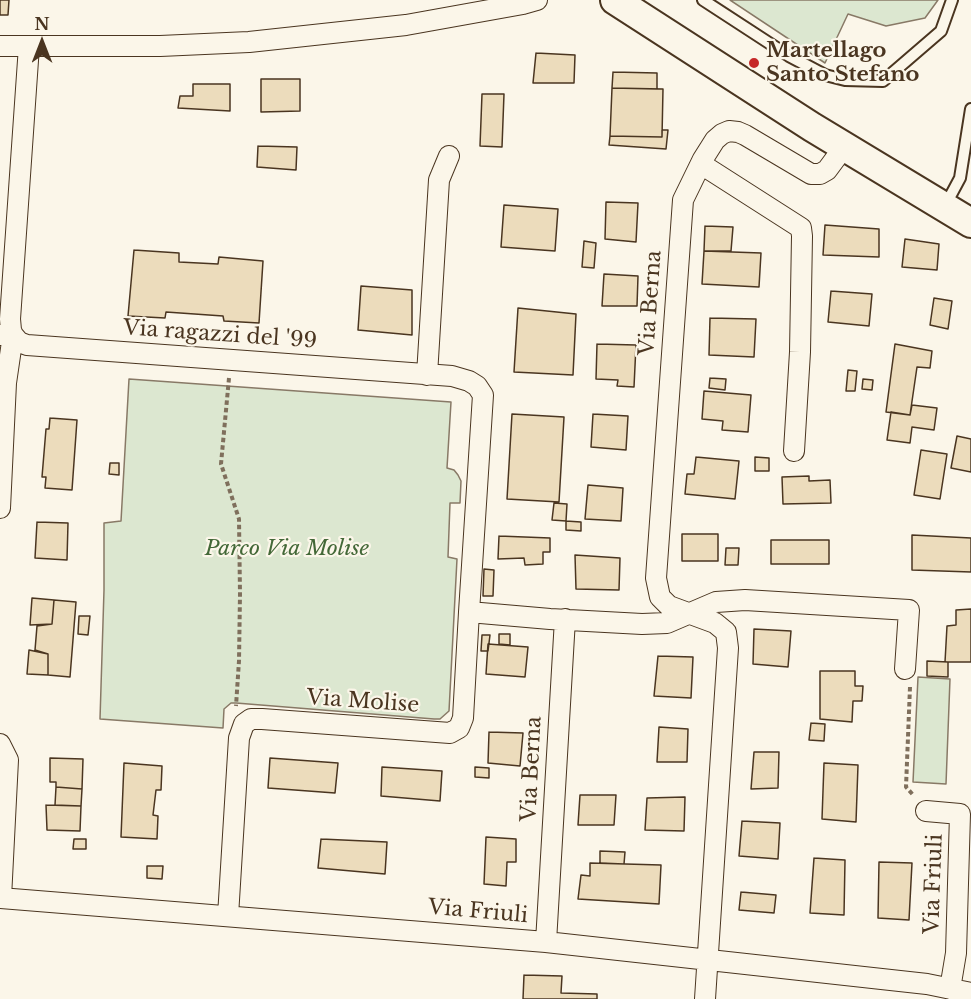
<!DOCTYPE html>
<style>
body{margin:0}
#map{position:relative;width:971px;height:999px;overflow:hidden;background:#fbf6e9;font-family:"Libre Baskerville",serif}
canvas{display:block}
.north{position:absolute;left:12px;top:12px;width:60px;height:60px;-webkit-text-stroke:4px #fbf6e9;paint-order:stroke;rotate:0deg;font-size:16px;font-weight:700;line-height:24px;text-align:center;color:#4a3520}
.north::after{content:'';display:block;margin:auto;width:21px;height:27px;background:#4a3520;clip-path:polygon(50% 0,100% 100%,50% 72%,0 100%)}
</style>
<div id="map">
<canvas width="971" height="999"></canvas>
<div class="north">N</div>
</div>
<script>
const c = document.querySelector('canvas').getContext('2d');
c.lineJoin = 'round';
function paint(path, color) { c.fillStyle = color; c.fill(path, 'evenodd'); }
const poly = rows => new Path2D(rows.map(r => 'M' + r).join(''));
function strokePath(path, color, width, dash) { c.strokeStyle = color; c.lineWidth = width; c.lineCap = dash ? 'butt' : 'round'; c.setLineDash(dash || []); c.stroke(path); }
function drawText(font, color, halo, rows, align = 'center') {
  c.font = font + ' "Libre Baskerville",serif'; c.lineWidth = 4.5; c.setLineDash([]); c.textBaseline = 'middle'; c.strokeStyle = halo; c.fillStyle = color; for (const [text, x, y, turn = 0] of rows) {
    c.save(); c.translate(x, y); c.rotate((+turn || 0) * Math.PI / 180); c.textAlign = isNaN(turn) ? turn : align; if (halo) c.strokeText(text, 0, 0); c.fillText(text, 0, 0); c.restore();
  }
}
const green = poly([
 [730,0,938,0,925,18,886,26,848,14,825,63,730,0],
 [129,379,451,402,447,468,454,470,458,475,461,481,460,503,450,503,448,557,457,559,449,711,440,719,434,719,236,703,231,703,224,709,223,728,100,719,104,590,104,523,121,521,129,379],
 [918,677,950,679,946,784,913,782,918,677]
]);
paint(green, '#dce7d0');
strokePath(green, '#887966', 1.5);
const building = poly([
 [0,0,9,0,8,15,0,15,0,0],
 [536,53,575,55,574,83,533,83,536,53],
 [613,72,657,73,657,89,612,88,613,72],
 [261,79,300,79,300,111,261,112,261,79],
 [193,84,230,84,230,111,178,108,180,96,193,96,193,84],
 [612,88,663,89,662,137,610,136,612,88],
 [482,94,504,94,502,147,480,146,482,94],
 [662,130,668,130,666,149,609,145,610,136,662,137,662,130],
 [258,146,297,147,296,170,257,167,258,146],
 [606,202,638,203,636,242,605,239,606,202],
 [504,205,558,209,555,251,501,247,504,205],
 [825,225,879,229,879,257,823,255,825,225],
 [705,226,733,227,731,251,704,251,705,226],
 [905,239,939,244,937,270,902,267,905,239],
 [584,241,596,243,594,268,582,267,584,241],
 [134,250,179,253,179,262,218,264,219,257,263,261,259,323,224,321,223,316,166,312,165,318,128,316,134,250],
 [704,251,761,253,759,287,702,284,704,251],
 [604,274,638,276,637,306,602,306,604,274],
 [361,286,412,290,412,335,358,330,361,286],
 [831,291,872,294,869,326,828,322,831,291],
 [934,298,952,301,948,329,930,325,934,298],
 [518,308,576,314,573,375,514,372,518,308],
 [710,318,756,319,754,357,709,355,710,318],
 [597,344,636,345,634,387,617,386,618,380,596,379,597,344],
 [895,344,932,351,930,368,917,367,910,415,886,412,895,344],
 [848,370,857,371,855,391,846,391,848,370],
 [710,378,726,379,725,390,709,388,710,378],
 [863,379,873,380,872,390,862,389,863,379],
 [704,391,751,395,748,432,722,430,723,421,702,419,704,391],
 [912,405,937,408,934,430,912,427,910,443,887,440,891,412,910,415,912,405],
 [512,414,564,417,559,502,507,499,512,414],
 [593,414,628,416,626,450,591,447,593,414],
 [50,418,77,420,72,490,45,488,46,477,42,477,46,429,49,429,50,418],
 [957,436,971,439,971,472,951,468,957,436],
 [921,450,947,454,940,499,914,495,921,450],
 [696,457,739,461,735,499,685,494,687,474,694,474,696,457],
 [755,457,769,458,769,471,755,471,755,457],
 [110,463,119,463,119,475,109,474,110,463],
 [809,476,809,481,830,480,831,503,783,504,782,477,809,476],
 [588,485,623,488,621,521,585,519,588,485],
 [554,503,567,504,566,521,552,520,554,503],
 [566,521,581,522,581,531,566,530,566,521],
 [37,522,68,523,67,560,35,558,37,522],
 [682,534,718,534,718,561,682,561,682,534],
 [912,535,971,538,971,572,912,570,912,535],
 [499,536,550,538,550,552,543,552,543,564,525,565,524,558,498,559,499,536],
 [771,540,829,540,829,564,771,564,771,540],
 [726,548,739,548,738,565,725,565,726,548],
 [575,555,620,558,619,590,576,589,575,555],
 [484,569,494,570,493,596,483,596,484,569],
 [32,598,54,600,52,624,30,625,32,598],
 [54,600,76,602,70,677,48,675,48,654,35,650,37,626,52,624,54,600],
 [971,609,971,662,945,662,947,626,956,625,956,610,971,609],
 [79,616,90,616,88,635,78,634,79,616],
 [754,629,791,631,788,667,753,664,754,629],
 [499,634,510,634,510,645,499,644,499,634],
 [482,635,490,635,488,651,481,651,482,635],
 [488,644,528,647,525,677,486,674,488,644],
 [29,650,48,654,48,675,27,674,29,650],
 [658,656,693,657,691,698,654,696,658,656],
 [927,661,948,662,948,677,927,676,927,661],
 [820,671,855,671,855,686,863,686,862,701,853,701,852,722,820,719,820,671],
 [811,723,825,724,824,741,809,740,811,723],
 [659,727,688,729,687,762,657,762,659,727],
 [489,732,523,733,520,766,488,763,489,732],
 [754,752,779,752,778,788,751,789,754,752],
 [50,758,83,759,82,789,56,787,56,782,50,782,50,758],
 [270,758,338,763,335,793,268,788,270,758],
 [124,763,162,766,161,790,156,790,153,815,158,816,157,839,121,837,124,763],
 [824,763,858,765,856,822,822,819,824,763],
 [382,767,442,771,440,801,381,796,382,767],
 [475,767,489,768,489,778,475,777,475,767],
 [56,787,82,789,81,806,55,805,56,787],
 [580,795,616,795,614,825,578,825,580,795],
 [685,797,684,831,645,830,647,798,685,797],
 [46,805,81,806,80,831,47,830,46,805],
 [742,821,780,823,778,859,739,856,742,821],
 [486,837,516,839,516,862,507,862,506,886,484,884,486,837],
 [74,839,86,839,86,849,73,849,74,839],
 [321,839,387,842,385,874,318,868,321,839],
 [600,851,625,852,624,864,600,863,600,851],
 [814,858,845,860,844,915,810,913,814,858],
 [879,862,912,863,909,920,878,918,879,862],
 [590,863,661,865,659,904,578,899,581,875,590,876,590,863],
 [147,866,163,866,162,879,147,878,147,866],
 [741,892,776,895,774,913,739,910,741,892],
 [524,975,562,976,561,993,597,994,597,999,523,999,524,975]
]);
paint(building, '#ecdcbc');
strokePath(building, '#4a3520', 1.5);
const lane = poly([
 [703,0,789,56,825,75,845,80,883,81,941,31,952,0],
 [945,206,960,178,971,109]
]);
const street = poly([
 [0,46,160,46,249,42,406,25,523,4,537,0],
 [701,164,801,228,802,236,800,352,794,451],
 [0,335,13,335,19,342,27,345,452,376,469,381,477,386,483,395,469,612],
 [427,375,439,180,449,156],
 [0,508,6,383,13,335,11,330,10,319,29,46],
 [0,744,8,760,1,898],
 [926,811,960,814,956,953,950,989],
 [0,898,546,942,927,984,971,993],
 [228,916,239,738,244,724,251,719,262,719,450,733,459,728,463,718,469,612,550,619,642,624,667,623,716,602,745,600,909,610,905,669],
 [546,942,565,619],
 [705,999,728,648,726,632,715,623,669,606,660,597,656,578,683,200,703,159,715,140,722,134,729,131,738,132,745,135,811,174,820,174,827,170,844,147]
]);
const secondary = poly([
 [615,0,812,127,971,223]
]);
strokePath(lane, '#4a3520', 14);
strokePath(street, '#4a3520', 22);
strokePath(secondary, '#4a3520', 32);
strokePath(poly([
 [229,378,221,464,239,519,240,594,239,661,236,706],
 [910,687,906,787,914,796]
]), '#7f6f5c', 4, [4.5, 3]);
strokePath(lane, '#fbf6e9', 10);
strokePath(street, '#fbf6e9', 20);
strokePath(secondary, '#fbf6e9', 28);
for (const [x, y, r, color] of [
 [754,63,6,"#c62828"]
]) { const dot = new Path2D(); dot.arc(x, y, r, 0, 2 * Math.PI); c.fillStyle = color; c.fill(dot); strokePath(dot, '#fbf6e9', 2); }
drawText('bold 21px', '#4a3520', '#fbf6e9', [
 ["Martellago",766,51],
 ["Santo Stefano",766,75]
], 'left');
drawText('21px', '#4a3520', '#fbf6e9', [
 ["Via Berna",651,303,-86],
 ["Via ragazzi del '99",220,335,4],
 ["Via Molise",363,702,4],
 ["Via Berna",532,769,-87],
 ["Via Friuli",934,884,-88],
 ["Via Friuli",478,912,5]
]);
drawText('italic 21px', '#436837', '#fbf6e9', [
 ["Parco Via Molise",287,549]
]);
</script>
